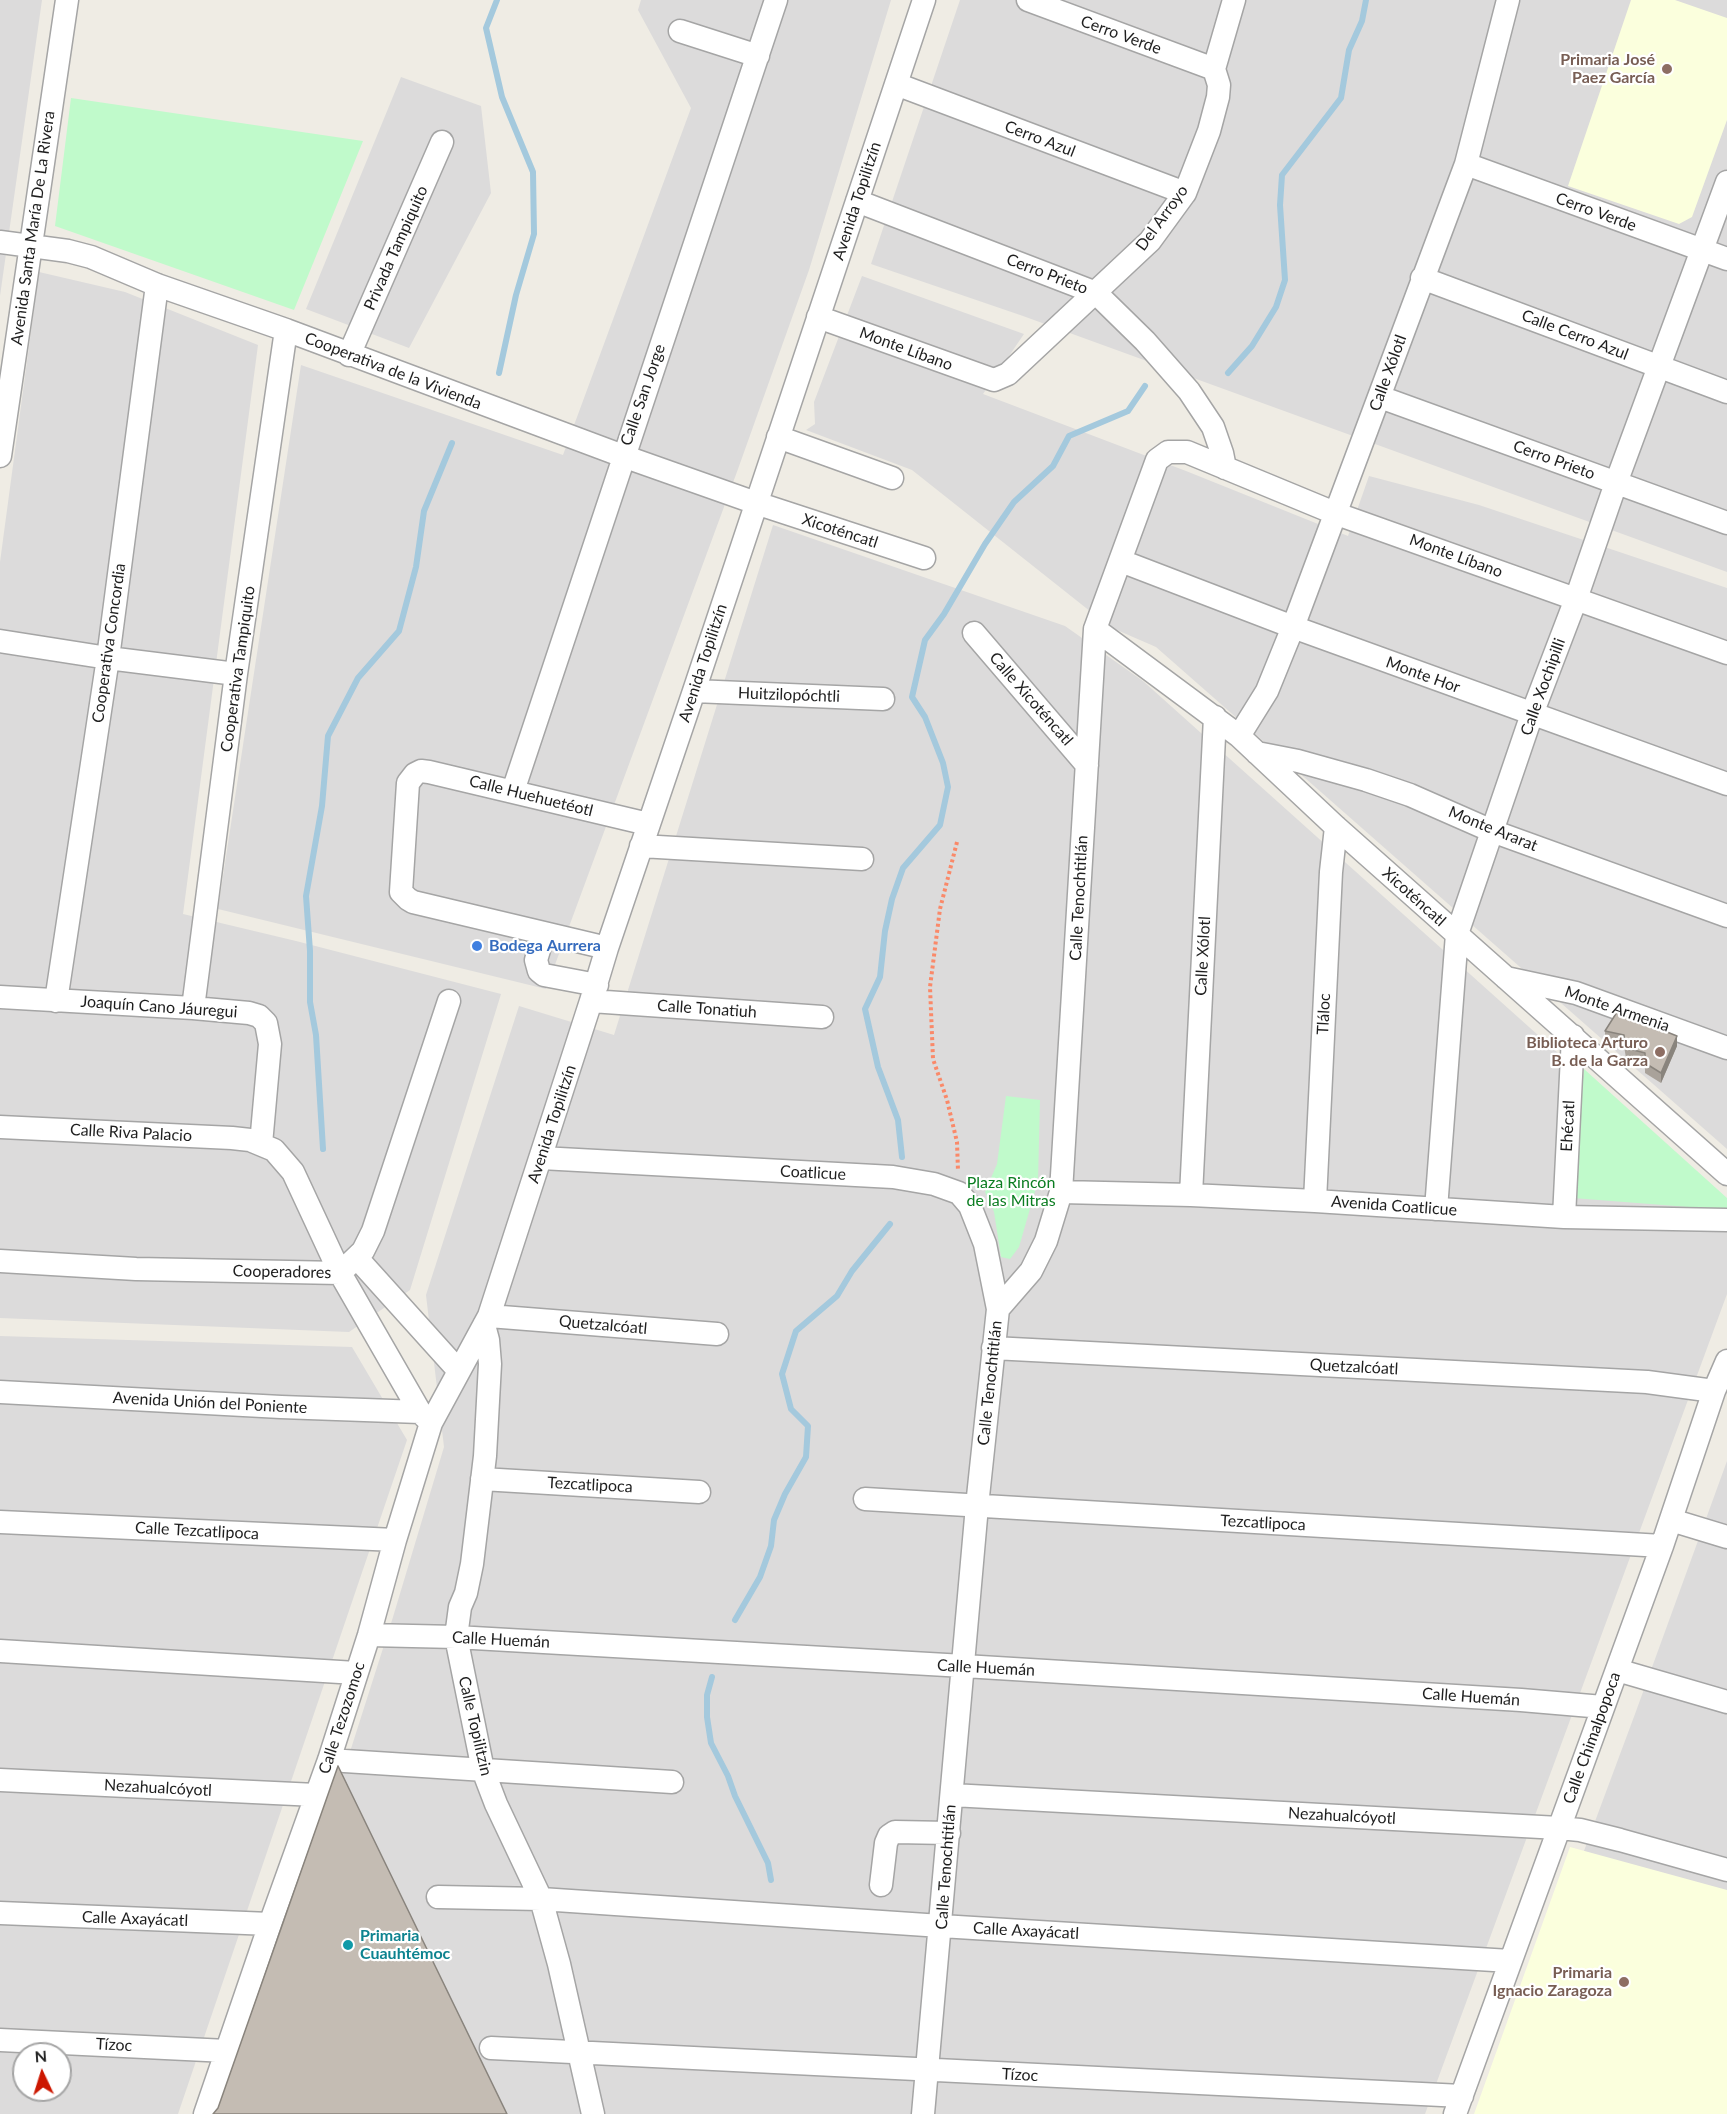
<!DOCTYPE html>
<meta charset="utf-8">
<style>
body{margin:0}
#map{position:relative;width:1727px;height:2114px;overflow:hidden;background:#efece4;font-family:Lato,sans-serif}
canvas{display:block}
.north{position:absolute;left:12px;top:2042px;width:60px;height:60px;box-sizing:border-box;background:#fff;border:2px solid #a5a5a5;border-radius:50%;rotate:356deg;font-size:16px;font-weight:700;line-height:24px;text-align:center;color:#1e1e1e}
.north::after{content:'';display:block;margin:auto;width:21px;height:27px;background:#cc1700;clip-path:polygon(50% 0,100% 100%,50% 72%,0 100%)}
</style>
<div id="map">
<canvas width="1727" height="2114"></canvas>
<div class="north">N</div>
</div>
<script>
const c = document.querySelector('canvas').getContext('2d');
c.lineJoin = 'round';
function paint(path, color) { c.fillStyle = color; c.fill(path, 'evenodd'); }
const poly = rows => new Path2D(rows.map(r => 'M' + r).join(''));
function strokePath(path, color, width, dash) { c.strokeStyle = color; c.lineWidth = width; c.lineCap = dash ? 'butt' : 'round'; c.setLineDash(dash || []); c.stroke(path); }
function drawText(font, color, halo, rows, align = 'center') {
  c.font = font + ' Lato,sans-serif'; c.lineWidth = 4.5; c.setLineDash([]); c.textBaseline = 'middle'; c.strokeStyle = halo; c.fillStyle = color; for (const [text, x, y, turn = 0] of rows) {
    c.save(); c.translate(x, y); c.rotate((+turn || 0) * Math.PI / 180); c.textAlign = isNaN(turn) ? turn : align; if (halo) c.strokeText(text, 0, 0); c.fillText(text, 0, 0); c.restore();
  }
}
paint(poly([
 [0,0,42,0,0,296],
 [641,0,891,0,809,270,738,469,546,989,218,909,301,365,563,455,691,108,638,10],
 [960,0,1727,0,1727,572,1023,316,871,264],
 [401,77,481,106,491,193,409,348,306,309],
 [39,272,125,292,258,345,183,914,296,941,501,994,410,1290,349,1332,0,1318,0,562],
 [862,276,1024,334,983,394,1186,471,1348,536,1369,476,1479,505,1727,588,1727,1149,1156,647,1110,627,912,470,806,430,815,424,814,402],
 [773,525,1065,626,1143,681,1722,1200,1727,1212,1727,1294,1425,2114,230,2114,260,2034,393,1617,444,1447,426,1295,519,1006,614,1035],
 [0,1336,352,1347,407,1440,178,2114,0,2114],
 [24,2054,60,2054,60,2090,24,2090],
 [1727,1461,1727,2114,1486,2114,1635,1714]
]), '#dcdbdb');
paint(poly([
 [1631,0,1675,0,1727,18,1727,120,1692,217,1679,224,1568,186],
 [1570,1847,1727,1890,1727,2114,1474,2114]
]), '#fbffdd');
paint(poly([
 [71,98,363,141,294,310,55,226],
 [1584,1069,1727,1198,1727,1210,1573,1198],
 [1006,1096,1040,1100,1038,1181,1019,1247,1010,1259,1001,1257,994,1212,985,1192,997,1164]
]), '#c0facb');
strokePath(poly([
 [497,0,486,28,502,97,533,172,534,234,516,295,499,373],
 [1228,373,1252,346,1276,307,1285,280,1280,205,1282,175,1341,98,1349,50,1362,21,1366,0],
 [323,1149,316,1035,310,1002,310,951,306,896,322,806,328,736,358,678,399,631,416,567,424,511,452,443],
 [902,1157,898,1120,878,1067,865,1009,880,977,885,931,892,899,903,868,940,825,948,787,943,763,925,717,912,697,925,640,944,614,985,544,1014,502,1053,466,1069,436,1128,411,1145,386],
 [735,1620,760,1577,771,1546,774,1520,785,1494,806,1457,808,1426,791,1409,782,1374,796,1331,837,1296,852,1271,890,1224],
 [712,1677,707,1695,707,1717,711,1743,728,1776,735,1796,768,1863,771,1880]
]), '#a4c9dd', 6);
const minor = poly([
 [1028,0,1214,69],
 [680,31,758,56],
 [896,84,1185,193],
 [1466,164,1727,259],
 [857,201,1096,293,1145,341,1189,391,1213,427,1222,453,1225,468],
 [0,242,68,251,91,257,157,285,286,330,623,456,756,503,924,558],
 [1422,278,1727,392],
 [818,317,994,380,1008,374,1150,241,1185,193,1209,131,1218,97,1219,85,1214,69,1234,0],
 [349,355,442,142],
 [1380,397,1727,523],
 [778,437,892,478],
 [0,456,67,0],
 [1121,561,1293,627,1727,784],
 [1095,629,1239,736,1336,827,1727,1174],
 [974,633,1087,765],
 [0,641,108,658,236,674],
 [694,691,883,699],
 [1239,736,1267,691,1293,627,1466,164,1508,0],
 [1257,753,1298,761,1366,780,1410,795,1492,831,1727,916],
 [513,791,776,0],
 [641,846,862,859],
 [544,933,536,960,539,971,544,975,597,985],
 [607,948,413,902,408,899,401,892,408,783,415,774,421,771,429,772,648,824],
 [1506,978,1576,993,1727,1048],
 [0,997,193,1008,249,1013,259,1016,266,1023,270,1044,261,1144],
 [56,1001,108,658,157,285],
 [591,1001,822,1017],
 [193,1008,236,674,286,330],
 [0,1127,232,1138,250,1140,274,1150,293,1172,340,1273,420,1412,431,1423],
 [541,1158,893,1177,934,1184,959,1193,970,1206,985,1244,998,1309],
 [1061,1192,1191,1195,1315,1201,1564,1217,1727,1220],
 [1191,1195,1215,717],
 [1315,1201,1331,872,1336,827],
 [1436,1209,1457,934,1532,714,1576,599,1616,483,1727,182],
 [1564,1217,1573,1036],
 [357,1258,458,1370],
 [0,1261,136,1269,340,1273,363,1251,373,1231,449,1001],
 [489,1316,717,1334],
 [484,1325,488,1340,490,1364,485,1456,472,1564,466,1593,460,1607,456,1637,483,1770,496,1804,541,1899,559,1964,593,2114],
 [993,1348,1647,1382,1714,1391],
 [0,1392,281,1407,420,1412],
 [482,1479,699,1492],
 [865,1499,1662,1546],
 [1671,1520,1727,1537],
 [0,1522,395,1540],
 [369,1635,456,1637,964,1666,1521,1700,1603,1707],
 [0,1651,356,1673],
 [1617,1670,1727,1702],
 [329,1760,672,1782],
 [0,1780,316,1795],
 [952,1795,1559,1828,1580,1830,1620,1840,1727,1870],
 [881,1885,886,1843,889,1836,895,1832,949,1833],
 [438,1897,541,1899,941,1926,1510,1961],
 [0,1913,270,1924],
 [0,2040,227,2051],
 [491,2048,1462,2096],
 [205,2114,270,1924,329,1760,369,1635,395,1540,431,1423,489,1316,591,1001,607,948,694,691,924,0],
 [923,2114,977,1506,998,1309,1031,1271,1046,1241,1061,1192,1095,629,1157,460,1168,452,1187,452,1337,514,1727,653],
 [1455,2114,1662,1546,1714,1391,1727,1361]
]);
strokePath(minor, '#a5a5a5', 25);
strokePath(poly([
 [957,842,940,909,930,987,933,1059,947,1100,957,1142,958,1171]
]), '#fa8969', 4, [3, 3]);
strokePath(minor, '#fff', 22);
paint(poly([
 [1605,1031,1677,1046,1661,1083,1645,1073,1645,1063,1626,1058,1624,1046,1605,1042]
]), '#a9a29a');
paint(poly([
 [1677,1036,1677,1046,1661,1083,1661,1073]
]), '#89847d');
const building = poly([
 [1617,1012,1677,1036,1661,1073,1645,1063,1645,1053,1626,1048,1624,1035,1605,1031,1617,1012],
 [338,1766,507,2114,213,2114,218,2108,338,1766]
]);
paint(building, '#c4bcb3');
strokePath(building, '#89847d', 1.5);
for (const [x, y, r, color] of [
 [1667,69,6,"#8d6e63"],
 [477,946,6,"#3f7fe0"],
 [1660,1052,6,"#8d6e63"],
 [348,1945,6,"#0f9aa8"],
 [1624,1982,6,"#8d6e63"]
]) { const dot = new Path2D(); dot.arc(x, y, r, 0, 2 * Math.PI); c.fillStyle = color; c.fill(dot); strokePath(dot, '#fff', 2); }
drawText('16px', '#1e1e1e', '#fff', [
 ["Cerro Verde",1121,35,20],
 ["Cerro Azul",1040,139,21],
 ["Avenida Topilitzín",857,201,-72],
 ["Cerro Verde",1596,212,20],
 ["Del Arroyo",1162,218,-54],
 ["Avenida Santa María De La Rivera",33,228,-82],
 ["Privada Tampiquito",396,248,-66],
 ["Cerro Prieto",1047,274,21],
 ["Calle Cerro Azul",1575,335,21],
 ["Monte Líbano",906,349,20],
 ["Cooperativa de la Vivienda",393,371,21],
 ["Calle Xólotl",1388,373,-70],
 ["Calle San Jorge",643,395,-71],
 ["Cerro Prieto",1554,460,20],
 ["Xicoténcatl",840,531,18],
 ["Monte Líbano",1456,556,20],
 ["Cooperativa Concordia",109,643,-82],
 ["Avenida Topilitzín",703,663,-72],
 ["Cooperativa Tampiquito",238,669,-82],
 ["Monte Hor",1423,675,20],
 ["Calle Xochipilli",1543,687,-70],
 ["Huitzilopóchtli",789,695,2],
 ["Calle Xicoténcatl",1031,699,49],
 ["Calle Huehuetéotl",531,796,14],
 ["Monte Ararat",1493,829,22],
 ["Xicoténcatl",1414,897,42],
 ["Calle Tenochtitlán",1079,898,-87],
 ["Calle Xólotl",1203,956,-87],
 ["Joaquín Cano Jáuregui",159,1007,4],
 ["Calle Tonatiuh",707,1009,4],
 ["Monte Armenia",1617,1009,19],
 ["Tláloc",1324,1014,-87],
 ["Avenida Topilitzín",552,1124,-72],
 ["Ehécatl",1568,1126,-87],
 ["Calle Riva Palacio",131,1133,3],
 ["Coatlicue",813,1173,3],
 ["Avenida Coatlicue",1394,1206,4],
 ["Cooperadores",282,1272,1],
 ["Quetzalcóatl",603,1325,5],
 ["Quetzalcóatl",1354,1367,3],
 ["Calle Tenochtitlán",990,1383,-84],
 ["Avenida Unión del Poniente",210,1403,3],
 ["Tezcatlipoca",590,1485,3],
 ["Tezcatlipoca",1263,1523,3],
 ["Calle Tezcatlipoca",197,1531,3],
 ["Calle Huemán",501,1640,3],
 ["Calle Huemán",986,1668,3],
 ["Calle Huemán",1471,1697,4],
 ["Calle Tezozomoc",342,1718,-72],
 ["Calle Topilitzin",475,1726,77],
 ["Calle Chimalpopoca",1592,1738,-70],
 ["Nezahualcóyotl",158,1788,3],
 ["Nezahualcóyotl",1342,1816,3],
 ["Calle Tenochtitlán",946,1867,-86],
 ["Calle Axayácatl",135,1919,2],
 ["Calle Axayácatl",1026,1931,3],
 ["Tízoc",114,2045,3],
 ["Tízoc",1020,2075,3]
]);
drawText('bold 16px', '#785e54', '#fff', [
 ["Primaria José",1655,60],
 ["Paez García",1655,78],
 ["Biblioteca Arturo",1648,1043],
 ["B. de la Garza",1648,1061],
 ["Primaria",1612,1973],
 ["Ignacio Zaragoza",1612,1991]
], 'right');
drawText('bold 16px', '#366cbe', '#fff', [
 ["Bodega Aurrera",489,946]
], 'left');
drawText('16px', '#0b7d21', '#fff', [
 ["Plaza Rincón",1011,1183],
 ["de las Mitras",1011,1201]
]);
drawText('bold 16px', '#0d838f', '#fff', [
 ["Primaria",360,1936],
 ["Cuauhtémoc",360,1954]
], 'left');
</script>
